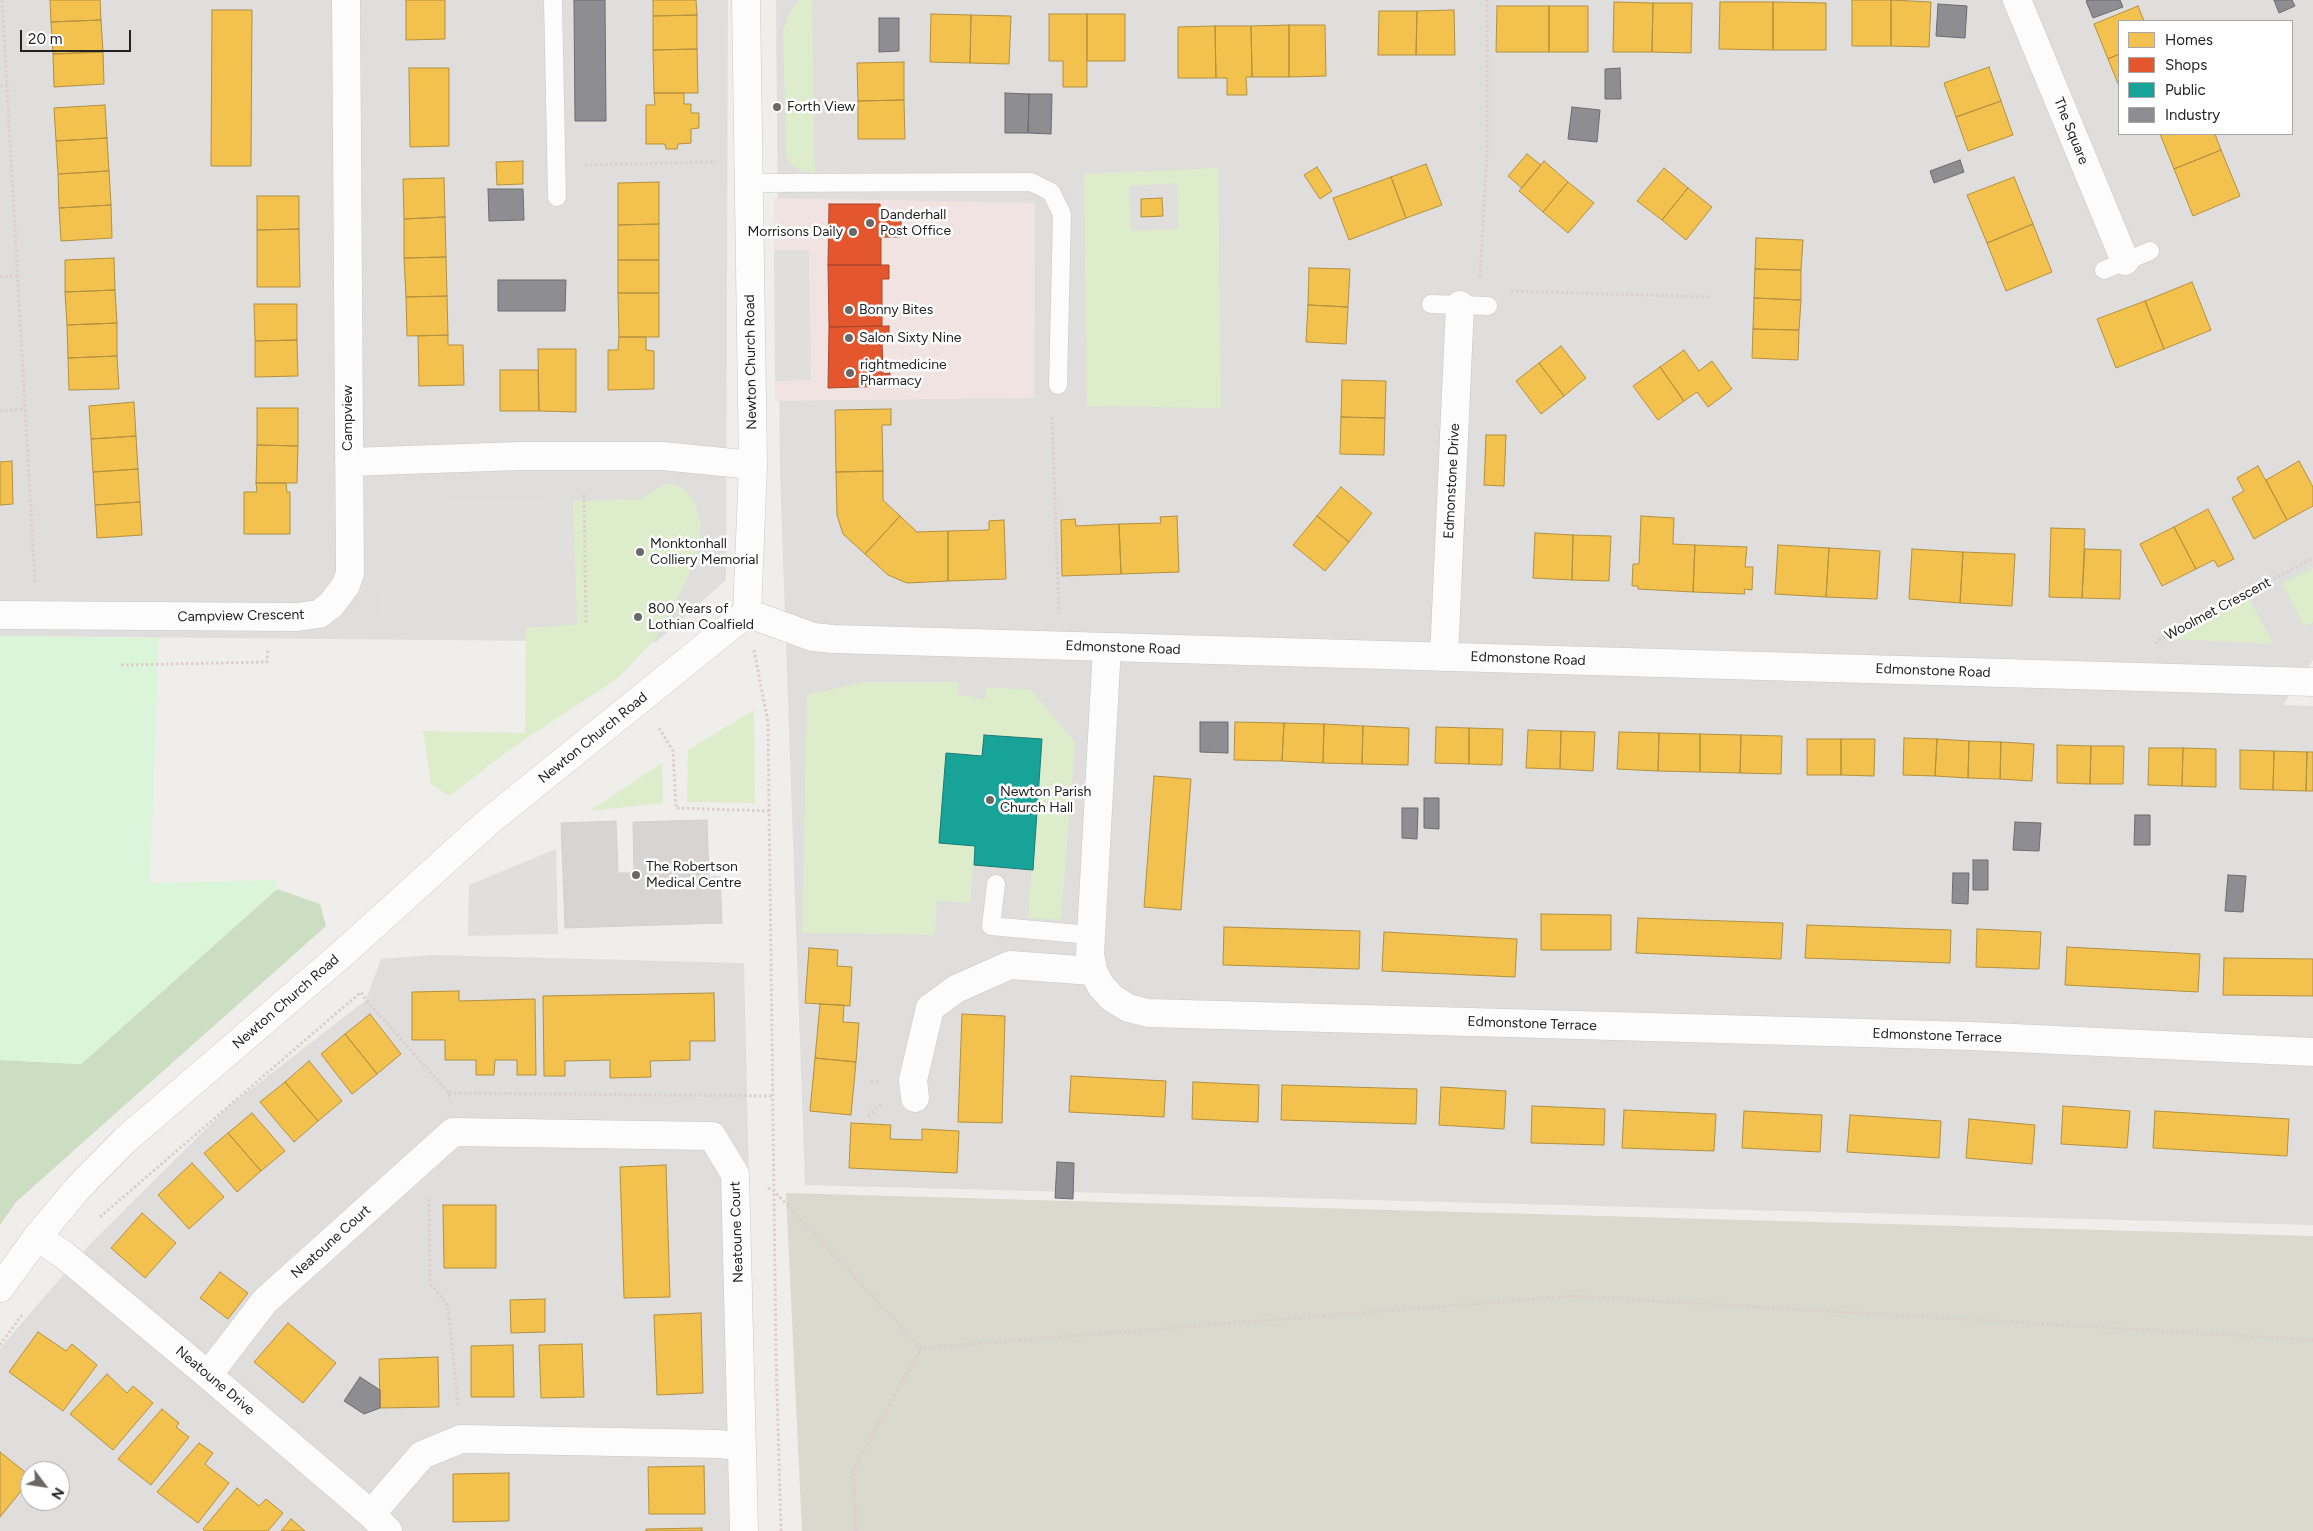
<!DOCTYPE html>
<style>
body{margin:0}
#map{position:relative;width:2313px;height:1531px;overflow:hidden;background:#f0eeeb;font-family:Figtree,sans-serif}
canvas{display:block}
.legend{position:absolute;left:2118px;top:20px;width:175px;height:115px;box-sizing:border-box;background:#fff;border:1px solid #a7a7a7;margin:0;padding:6px 9px;list-style:none;font-size:15px;color:#222}
.legend li{display:flex;align-items:center;gap:10px;height:25px}
.legend b{width:25px;border:1px solid #a7a7a7}
.north{position:absolute;left:20px;top:1461px;width:50px;height:50px;box-sizing:border-box;background:#fff;border:1px solid #a7a7a7;border-radius:50%;rotate:121deg;font-size:14px;font-weight:700;line-height:20px;text-align:center;color:#222}
.north::after{content:'';display:block;margin:auto;width:18px;height:22px;background:#6a6968;clip-path:polygon(50% 0,100% 100%,50% 72%,0 100%)}
.scale{position:absolute;left:20px;top:30px;width:111px;height:22px;box-sizing:border-box;border:2px solid #222;border-top:0;padding-left:6px;font-size:15px;line-height:18px;white-space:nowrap;color:#222;-webkit-text-stroke:4px #fff;paint-order:stroke}
</style>
<div id="map">
<canvas width="2313" height="1531"></canvas>
<ul class="legend">
<li><b style="height:14px;background:#f2c14e"></b>Homes</li>
<li><b style="height:14px;background:#e4572e"></b>Shops</li>
<li><b style="height:14px;background:#17a398"></b>Public</li>
<li><b style="height:14px;background:#8d8d92"></b>Industry</li>
</ul>
<div class="north">N</div>
<div class="scale">20 m</div>
</div>
<script>
const c = document.querySelector('canvas').getContext('2d');
c.lineJoin = 'round';
function paint(path, color) { c.fillStyle = color; c.fill(path, 'evenodd'); }
const poly = rows => new Path2D(rows.map(r => 'M' + r).join(''));
function strokePath(path, color, width, dash) { c.strokeStyle = color; c.lineWidth = width; c.lineCap = dash ? 'butt' : 'round'; c.setLineDash(dash || []); c.stroke(path); }
function drawText(font, color, halo, rows, align = 'center') {
  c.font = font + ' Figtree,sans-serif'; c.lineWidth = 5; c.setLineDash([]); c.textBaseline = 'middle'; c.strokeStyle = halo; c.fillStyle = color; for (const [text, x, y, turn = 0] of rows) {
    c.save(); c.translate(x, y); c.rotate((+turn || 0) * Math.PI / 180); c.textAlign = isNaN(turn) ? turn : align; if (halo) c.strokeText(text, 0, 0); c.fillText(text, 0, 0); c.restore();
  }
}
paint(poly([
 [0,0,728,0,726,580,656,642,0,636],
 [776,0,2313,0,2313,660,2283,705,2313,706,2313,1225,805,1185,780,473],
 [2119,21,2292,21,2292,134,2119,134],
 [432,955,744,963,757,1531,0,1531,0,1348,92,1242,228,1107,366,1000,381,959],
 [30,1471,60,1471,60,1501,30,1501]
]), '#dfdedc');
paint(poly([
 [774,198,1035,203,1034,398,775,401]
]), '#f1e3e1');
paint(poly([
 [786,1193,2313,1236,2313,1531,802,1531]
]), '#d9d9cd');
paint(poly([
 [799,0,812,0,815,174,804,172,793,166,786,156,783,30,791,10],
 [1218,168,1221,408,1087,406,1084,174],
 [1177,183,1178,229,1131,231,1129,186],
 [666,483,683,488,695,502,701,523,697,554,684,586,654,640,618,678,512,748,449,796,431,784,423,731,525,733,526,628,577,624,573,501,641,499],
 [2313,568,2313,622,2304,626,2282,583],
 [2249,599,2274,644,2173,639],
 [864,682,959,682,958,695,986,699,986,687,1031,690,1075,742,1061,920,1028,918,1042,739,984,735,982,756,946,753,939,843,975,846,970,903,937,901,935,935,802,933,807,695],
 [754,710,755,803,687,802,688,750],
 [662,763,663,803,590,811]
]), '#ddeccb');
paint(poly([
 [277,889,320,904,326,926,16,1202,0,1225,0,1060,81,1064]
]), '#cbdec1');
paint(poly([
 [0,636,159,638,150,883,276,880,277,889,81,1064,0,1060]
]), '#daf5da');
paint(poly([
 [774,250,809,250,811,380,775,381],
 [571,497,572,620,381,621,388,499],
 [556,849,558,934,468,936,469,885]
]), '#e0dfde');
const homes = poly([
 [50,0,100,0,101,20,51,22,50,0],
 [406,0,445,0,445,39,406,40,406,0],
 [653,0,696,0,697,15,653,16,653,0],
 [1852,0,1891,0,1891,46,1852,46,1852,0],
 [1891,0,1931,2,1929,47,1891,46,1891,0],
 [1614,2,1653,3,1652,52,1613,52,1614,2],
 [1720,2,1773,2,1773,50,1719,49,1720,2],
 [1773,2,1826,3,1826,50,1773,50,1773,2],
 [1653,3,1692,3,1691,53,1652,52,1653,3],
 [1497,6,1549,6,1549,52,1496,52,1497,6],
 [1549,6,1588,6,1588,52,1549,52,1549,6],
 [2138,6,2144,21,2119,21,2119,54,2108,59,2094,24,2138,6],
 [212,10,252,10,251,166,211,166,212,10],
 [1454,10,1455,55,1416,55,1417,11,1454,10],
 [1379,11,1417,11,1416,55,1378,55,1379,11],
 [931,14,971,15,970,63,930,62,931,14],
 [1049,14,1087,14,1087,87,1063,87,1063,61,1049,61,1049,14],
 [1087,14,1125,14,1125,61,1087,61,1087,14],
 [697,15,697,49,653,50,653,16,697,15],
 [971,15,1011,16,1009,64,970,63,971,15],
 [101,20,103,52,53,54,51,22,101,20],
 [1289,25,1325,25,1326,76,1289,77,1289,25],
 [1289,25,1289,77,1252,77,1251,26,1289,25],
 [1215,26,1216,78,1178,78,1178,27,1215,26],
 [1215,26,1251,26,1252,77,1246,77,1247,95,1227,95,1227,78,1216,78,1215,26],
 [697,49,698,93,654,93,653,50,697,49],
 [103,52,104,84,54,87,53,54,103,52],
 [2119,54,2119,86,2108,59,2119,54],
 [904,62,904,100,858,101,857,63,904,62],
 [1989,67,2001,101,1956,117,1944,83,1989,67],
 [409,68,449,68,449,146,410,147,409,68],
 [654,93,684,93,684,104,691,104,691,113,699,113,699,128,691,129,691,143,678,144,677,149,666,149,665,144,646,144,646,105,655,105,654,93],
 [904,100,905,139,858,139,858,101,904,100],
 [2001,101,2013,135,1968,151,1956,117,2001,101],
 [105,105,107,138,56,141,54,108,105,105],
 [2160,134,2215,134,2221,150,2174,169,2160,134],
 [107,138,109,171,58,174,56,141,107,138],
 [2221,150,2240,196,2193,216,2174,169,2221,150],
 [1527,154,1541,165,1522,188,1508,176,1527,154],
 [523,161,523,184,497,185,496,162,523,161],
 [1544,161,1568,182,1543,212,1519,191,1544,161],
 [1426,164,1442,205,1406,218,1391,177,1426,164],
 [1317,167,1332,191,1320,199,1304,175,1317,167],
 [1664,168,1688,188,1662,220,1637,201,1664,168],
 [109,171,111,205,59,208,58,174,109,171],
 [1391,177,1406,218,1349,240,1333,198,1391,177],
 [2014,177,2033,224,1987,243,1967,195,2014,177],
 [444,178,445,217,404,219,403,179,444,178],
 [659,182,659,224,618,225,618,183,659,182],
 [1568,182,1594,203,1568,233,1543,212,1568,182],
 [1688,188,1712,207,1686,240,1662,220,1688,188],
 [257,196,299,196,299,229,257,230,257,196],
 [1162,198,1163,216,1141,217,1141,199,1162,198],
 [111,205,112,238,61,241,59,208,111,205],
 [445,217,446,257,404,258,404,219,445,217],
 [659,224,659,260,618,260,618,225,659,224],
 [2033,224,2052,272,2006,291,1987,243,2033,224],
 [299,229,300,287,257,287,257,230,299,229],
 [1756,238,1803,240,1801,270,1755,269,1756,238],
 [446,257,447,296,406,297,404,258,446,257],
 [114,258,115,290,65,292,65,260,114,258],
 [618,260,659,260,659,293,618,293,618,260],
 [1309,268,1350,269,1348,307,1308,305,1309,268],
 [1755,269,1801,270,1801,300,1754,298,1755,269],
 [2192,282,2211,330,2164,349,2145,301,2192,282],
 [115,290,117,323,67,325,65,292,115,290],
 [618,293,659,293,659,337,619,337,618,293],
 [447,296,448,335,407,336,406,297,447,296],
 [1754,298,1801,300,1799,330,1753,329,1754,298],
 [2145,301,2164,349,2116,368,2097,319,2145,301],
 [254,304,297,304,297,340,255,341,254,304],
 [1308,305,1348,307,1346,344,1306,342,1308,305],
 [117,323,117,356,68,358,67,325,117,323],
 [1753,329,1799,330,1798,360,1752,358,1753,329],
 [448,335,448,345,463,345,464,385,419,386,418,336,448,335],
 [619,337,646,337,646,350,654,351,654,389,608,390,608,350,618,350,619,337],
 [297,340,298,376,255,377,255,341,297,340],
 [1561,346,1586,378,1564,396,1539,363,1561,346],
 [538,349,576,349,576,412,539,411,538,349],
 [1684,350,1699,371,1712,361,1732,389,1708,407,1697,392,1684,401,1660,367,1684,350],
 [117,356,119,389,69,390,68,358,117,356],
 [1539,363,1564,396,1541,414,1516,381,1539,363],
 [1660,367,1684,401,1658,420,1633,386,1660,367],
 [500,370,538,370,539,411,500,411,500,370],
 [1342,380,1386,381,1385,418,1341,417,1342,380],
 [134,402,136,436,91,439,89,406,134,402],
 [257,408,298,408,298,446,257,445,257,408],
 [891,409,891,425,882,425,883,471,836,472,835,410,891,409],
 [1341,417,1385,418,1384,455,1340,454,1341,417],
 [1486,435,1506,435,1504,486,1484,485,1486,435],
 [136,436,138,469,93,472,91,439,136,436],
 [257,445,298,446,297,483,256,483,257,445],
 [12,461,13,504,0,505,0,462,12,461],
 [2299,461,2313,487,2313,506,2287,520,2266,480,2299,461],
 [2258,466,2287,520,2254,539,2232,498,2244,491,2237,478,2258,466],
 [138,469,140,502,95,505,93,472,138,469],
 [883,471,883,500,900,516,865,554,843,534,837,515,836,472,883,471],
 [256,483,286,483,287,492,290,492,290,534,244,534,244,492,257,492,256,483],
 [1341,487,1372,513,1349,542,1317,516,1341,487],
 [140,502,142,535,97,538,95,505,140,502],
 [2208,509,2234,559,2218,567,2214,560,2196,569,2174,527,2208,509],
 [900,516,917,532,948,531,948,581,907,583,888,575,865,554,900,516],
 [1177,516,1179,572,1121,574,1119,524,1161,523,1160,517,1177,516],
 [1317,516,1349,542,1325,571,1293,545,1317,516],
 [1641,516,1674,518,1673,544,1695,545,1693,592,1638,589,1638,586,1632,586,1633,564,1639,564,1641,516],
 [1075,519,1076,526,1119,524,1121,574,1062,576,1061,520,1075,519],
 [1004,520,1006,579,948,581,948,531,989,530,989,521,1004,520],
 [2174,527,2196,569,2162,586,2140,544,2174,527],
 [2051,528,2085,529,2082,598,2049,597,2051,528],
 [1535,533,1573,535,1572,580,1533,578,1535,533],
 [1573,535,1611,536,1609,581,1572,580,1573,535],
 [1695,545,1747,547,1745,567,1753,567,1752,590,1744,589,1745,594,1693,592,1695,545],
 [1778,545,1829,548,1826,597,1775,594,1778,545],
 [1829,548,1880,551,1877,599,1826,597,1829,548],
 [1912,549,1963,552,1960,603,1909,599,1912,549],
 [2085,549,2121,550,2120,599,2082,598,2085,549],
 [1963,552,2015,554,2012,606,1960,603,1963,552],
 [1235,722,1284,723,1282,761,1234,760,1235,722],
 [1284,723,1324,724,1323,763,1282,761,1284,723],
 [1324,724,1363,726,1362,764,1323,763,1324,724],
 [1363,726,1409,728,1408,765,1362,764,1363,726],
 [1436,727,1469,728,1469,764,1435,763,1436,727],
 [1469,728,1503,729,1502,765,1469,764,1469,728],
 [1528,730,1561,731,1560,769,1526,768,1528,730],
 [1561,731,1595,732,1593,771,1560,769,1561,731],
 [1619,732,1659,733,1658,771,1617,769,1619,732],
 [1659,733,1700,734,1700,772,1658,771,1659,733],
 [1700,734,1741,735,1740,773,1700,772,1700,734],
 [1741,735,1782,736,1781,774,1740,773,1741,735],
 [1904,738,1937,739,1935,776,1903,775,1904,738],
 [1807,739,1841,739,1841,775,1807,775,1807,739],
 [1841,739,1875,739,1874,776,1841,775,1841,739],
 [1937,739,1969,741,1968,778,1935,776,1937,739],
 [1969,741,2001,742,2000,779,1968,778,1969,741],
 [2001,742,2034,744,2032,781,2000,779,2001,742],
 [2057,745,2091,746,2090,784,2057,783,2057,745],
 [2091,746,2124,746,2123,784,2090,784,2091,746],
 [2149,748,2183,748,2182,786,2148,785,2149,748],
 [2183,748,2216,749,2216,787,2182,786,2183,748],
 [2240,750,2274,751,2273,790,2240,789,2240,750],
 [2274,751,2307,752,2306,791,2273,790,2274,751],
 [2307,752,2313,752,2313,791,2306,791,2307,752],
 [1154,776,1191,779,1181,910,1144,907,1154,776],
 [1541,914,1611,915,1611,950,1541,950,1541,914],
 [1638,918,1783,923,1781,959,1636,953,1638,918],
 [1807,925,1951,930,1950,963,1805,958,1807,925],
 [1224,927,1360,931,1359,969,1223,965,1224,927],
 [1977,929,2041,932,2039,969,1976,967,1977,929],
 [1384,932,1517,939,1515,977,1382,971,1384,932],
 [2067,947,2200,954,2198,992,2065,985,2067,947],
 [809,948,838,950,837,966,852,967,850,1006,805,1003,809,948],
 [2224,958,2313,959,2313,996,2223,995,2224,958],
 [459,991,459,1001,535,999,536,1075,517,1075,517,1060,495,1060,494,1075,476,1075,476,1060,445,1060,445,1040,412,1040,412,992,459,991],
 [714,993,715,1041,690,1041,690,1060,650,1061,651,1077,610,1078,610,1060,565,1061,565,1076,544,1076,543,996,714,993],
 [820,1004,844,1005,843,1022,859,1023,856,1062,815,1058,820,1004],
 [370,1014,401,1054,377,1074,345,1034,370,1014],
 [962,1014,1005,1016,1002,1123,958,1122,962,1014],
 [345,1034,377,1074,352,1094,321,1054,345,1034],
 [815,1058,856,1062,851,1115,810,1111,815,1058],
 [309,1061,342,1101,318,1121,285,1082,309,1061],
 [1071,1076,1166,1081,1164,1117,1069,1112,1071,1076],
 [285,1082,318,1121,294,1142,260,1102,285,1082],
 [1193,1082,1259,1085,1258,1122,1192,1119,1193,1082],
 [1282,1085,1417,1089,1416,1124,1281,1120,1282,1085],
 [1441,1087,1506,1091,1504,1129,1439,1125,1441,1087],
 [1532,1106,1605,1109,1604,1145,1531,1143,1532,1106],
 [2063,1106,2130,1111,2127,1148,2061,1144,2063,1106],
 [1624,1110,1716,1114,1714,1151,1622,1148,1624,1110],
 [1744,1111,1822,1115,1820,1152,1742,1148,1744,1111],
 [2155,1111,2289,1119,2287,1156,2153,1148,2155,1111],
 [252,1113,285,1151,261,1171,228,1133,252,1113],
 [1850,1115,1941,1121,1939,1158,1847,1152,1850,1115],
 [1969,1119,2035,1125,2032,1164,1966,1158,1969,1119],
 [851,1123,891,1125,890,1139,922,1140,922,1129,959,1131,957,1173,849,1168,851,1123],
 [228,1133,261,1171,237,1192,204,1153,228,1133],
 [192,1163,224,1197,189,1229,158,1195,192,1163],
 [666,1165,670,1297,624,1298,620,1167,666,1165],
 [443,1205,496,1205,496,1268,444,1268,443,1205],
 [142,1213,176,1243,145,1278,111,1248,142,1213],
 [220,1272,248,1293,228,1319,200,1298,220,1272],
 [545,1299,545,1332,511,1333,510,1300,545,1299],
 [701,1313,703,1393,657,1395,654,1315,701,1313],
 [288,1323,336,1363,303,1403,254,1362,288,1323],
 [38,1332,66,1351,72,1344,97,1365,63,1411,9,1372,38,1332],
 [582,1344,584,1397,541,1398,539,1345,582,1344],
 [513,1345,514,1397,471,1397,471,1346,513,1345],
 [438,1357,439,1407,380,1408,379,1359,438,1357],
 [107,1374,127,1393,133,1386,153,1403,113,1450,70,1414,107,1374],
 [162,1409,179,1423,176,1427,189,1437,151,1485,118,1459,162,1409],
 [199,1443,213,1453,205,1464,229,1483,198,1523,157,1492,199,1443],
 [0,1452,30,1476,30,1480,0,1517,0,1452],
 [704,1466,705,1514,649,1514,648,1467,704,1466],
 [509,1473,509,1521,453,1522,453,1474,509,1473],
 [237,1488,259,1506,266,1499,283,1513,268,1531,205,1531,203,1529,237,1488],
 [291,1519,305,1531,281,1531,291,1519],
 [702,1528,702,1531,646,1531,646,1529,702,1528]
]);
paint(homes, '#f2c14e');
strokePath(homes, '#b49141', 1);
const shops = poly([
 [829,204,880,204,881,217,901,216,901,237,881,237,881,265,828,265,829,204],
 [828,265,889,265,889,279,882,279,882,326,829,327,828,265],
 [889,326,889,340,882,340,883,374,890,373,890,386,828,388,829,327,889,326]
]);
paint(shops, '#e4572e');
strokePath(shops, '#aa472a', 1);
const public = poly([
 [984,735,1042,739,1033,870,974,865,975,846,939,843,946,753,982,756,984,735]
]);
paint(public, '#17a398');
strokePath(public, '#1a7c75', 1);
const industry = poly([
 [574,0,605,0,606,121,575,121,574,0],
 [2089,0,2120,0,2123,7,2093,18,2086,1,2089,0],
 [2274,0,2292,0,2295,6,2279,13,2274,0],
 [1938,4,1967,6,1965,38,1936,36,1938,4],
 [879,18,899,18,899,51,879,52,879,18],
 [1620,68,1621,99,1605,99,1605,69,1620,68],
 [1005,93,1029,94,1028,133,1005,133,1005,93],
 [1029,94,1052,94,1051,134,1028,133,1029,94],
 [1572,107,1600,110,1597,142,1568,139,1572,107],
 [1960,160,1964,172,1934,183,1930,171,1960,160],
 [488,189,523,189,524,220,489,221,488,189],
 [498,280,566,280,565,311,498,311,498,280],
 [1200,722,1228,722,1228,753,1200,752,1200,722],
 [1424,798,1439,798,1439,829,1424,828,1424,798],
 [1402,808,1418,808,1417,839,1402,838,1402,808],
 [2135,815,2150,815,2150,845,2134,845,2135,815],
 [2015,822,2041,823,2039,851,2013,850,2015,822],
 [1973,860,1988,860,1988,890,1973,890,1973,860],
 [1953,873,1969,873,1968,904,1952,903,1953,873],
 [2228,875,2246,876,2243,912,2225,911,2228,875],
 [1057,1162,1074,1163,1073,1199,1055,1198,1057,1162],
 [360,1377,380,1390,380,1408,364,1414,344,1401,360,1377]
]);
paint(industry, '#8d8d92');
strokePath(industry, '#6d6d70', 1);
const building = poly([
 [707,820,709,877,720,877,722,923,565,928,561,823,616,821,618,873,634,873,633,822,707,820]
]);
paint(building, '#d7d4d2');
strokePath(building, '#d3d0cc', 1);
const service = poly([
 [553,0,557,197],
 [749,183,1031,182,1051,192,1062,214,1058,385],
 [2104,270,2150,251],
 [1431,304,1488,306],
 [996,884,991,926,1090,935]
]);
const minor = poly([
 [2017,0,2125,261],
 [349,462,520,456,662,456,753,465],
 [0,615,297,617,319,614,331,605,346,585,350,573,346,0],
 [1107,647,1090,954,1093,971,1101,986,1112,998,1128,1008,1148,1013,1971,1036,2313,1052],
 [1444,657,1460,305],
 [915,1098,913,1080,930,1008,956,989,1010,965,1093,971],
 [37,1237,64,1255,208,1375,371,1514,388,1531],
 [208,1375,265,1301,453,1132,712,1136,735,1174,744,1531],
 [371,1514,422,1455,461,1439,720,1444,742,1447]
]);
const tertiary = poly([
 [747,613,813,637,834,639,2313,682],
 [0,1288,37,1237,77,1189,125,1140,342,954,488,822,747,613,753,465,746,0]
]);
strokePath(service, '#c9c8c7', 19);
strokePath(minor, '#c9c8c7', 29);
strokePath(tertiary, '#c9c8c7', 29);
strokePath(poly([
 [2,0,35,583],
 [0,86,7,85],
 [585,165,716,162],
 [0,277,18,276],
 [1480,277,1487,153,1487,0],
 [1511,291,1710,297],
 [0,411,25,409],
 [1052,417,1059,613],
 [584,495,586,625],
 [2156,644,2157,641,2313,558],
 [754,650,768,722,776,1357,781,1531],
 [121,665,267,662,268,649],
 [659,728,673,751,676,808,769,811],
 [871,1081,880,1082],
 [449,1093,772,1096],
 [868,1116,882,1104],
 [768,1188,774,1191,921,1348,1573,1296,2313,1340],
 [429,1199,430,1283,448,1306,458,1406],
 [100,1217,361,992,366,1000,449,1093,449,1100],
 [0,1345,22,1315],
 [856,1531,853,1470,921,1348]
]), '#dccecd', 3, [2.5, 2.5]);
strokePath(service, '#fdfcfc', 18);
strokePath(minor, '#fdfcfc', 28);
strokePath(tertiary, '#fdfcfc', 28);
for (const [x, y, r, color] of [
 [777,107,5,"#6a6968"],
 [870,223,5,"#6a6968"],
 [853,232,5,"#6a6968"],
 [849,310,5,"#6a6968"],
 [849,338,5,"#6a6968"],
 [850,373,5,"#6a6968"],
 [640,552,5,"#6a6968"],
 [638,617,5,"#6a6968"],
 [990,800,5,"#6a6968"],
 [636,875,5,"#6a6968"]
]) { const dot = new Path2D(); dot.arc(x, y, r, 0, 2 * Math.PI); c.fillStyle = color; c.fill(dot); strokePath(dot, '#fff', 2); }
drawText('14px', '#222', '#fff', [
 ["Forth View",787,107],
 ["Danderhall",880,215],
 ["Post Office",880,231],
 ["Morrisons Daily",843,232,"right"],
 ["Bonny Bites",859,310],
 ["Salon Sixty Nine",859,338],
 ["rightmedicine",860,365],
 ["Pharmacy",860,381],
 ["Monktonhall",650,544],
 ["Colliery Memorial",650,560],
 ["800 Years of",648,609],
 ["Lothian Coalfield",648,625],
 ["Newton Parish",1000,792],
 ["Church Hall",1000,808],
 ["The Robertson",646,867],
 ["Medical Centre",646,883]
], 'left');
drawText('14px', '#222', '#fff', [
 ["The Square",2071,131,68],
 ["Newton Church Road",751,362,-91],
 ["Campview",348,418,-90],
 ["Edmonstone Drive",1452,481,-87],
 ["Woolmet Crescent",2218,609,-28],
 ["Campview Crescent",241,616,-1],
 ["Edmonstone Road",1123,648,2],
 ["Edmonstone Road",1528,659,2],
 ["Edmonstone Road",1933,671,2],
 ["Newton Church Road",593,738,-39],
 ["Newton Church Road",286,1002,-41],
 ["Edmonstone Terrace",1532,1024,2],
 ["Edmonstone Terrace",1937,1036,2],
 ["Neatoune Court",737,1232,-92],
 ["Neatoune Court",331,1242,-42],
 ["Neatoune Drive",215,1381,40]
]);
</script>
